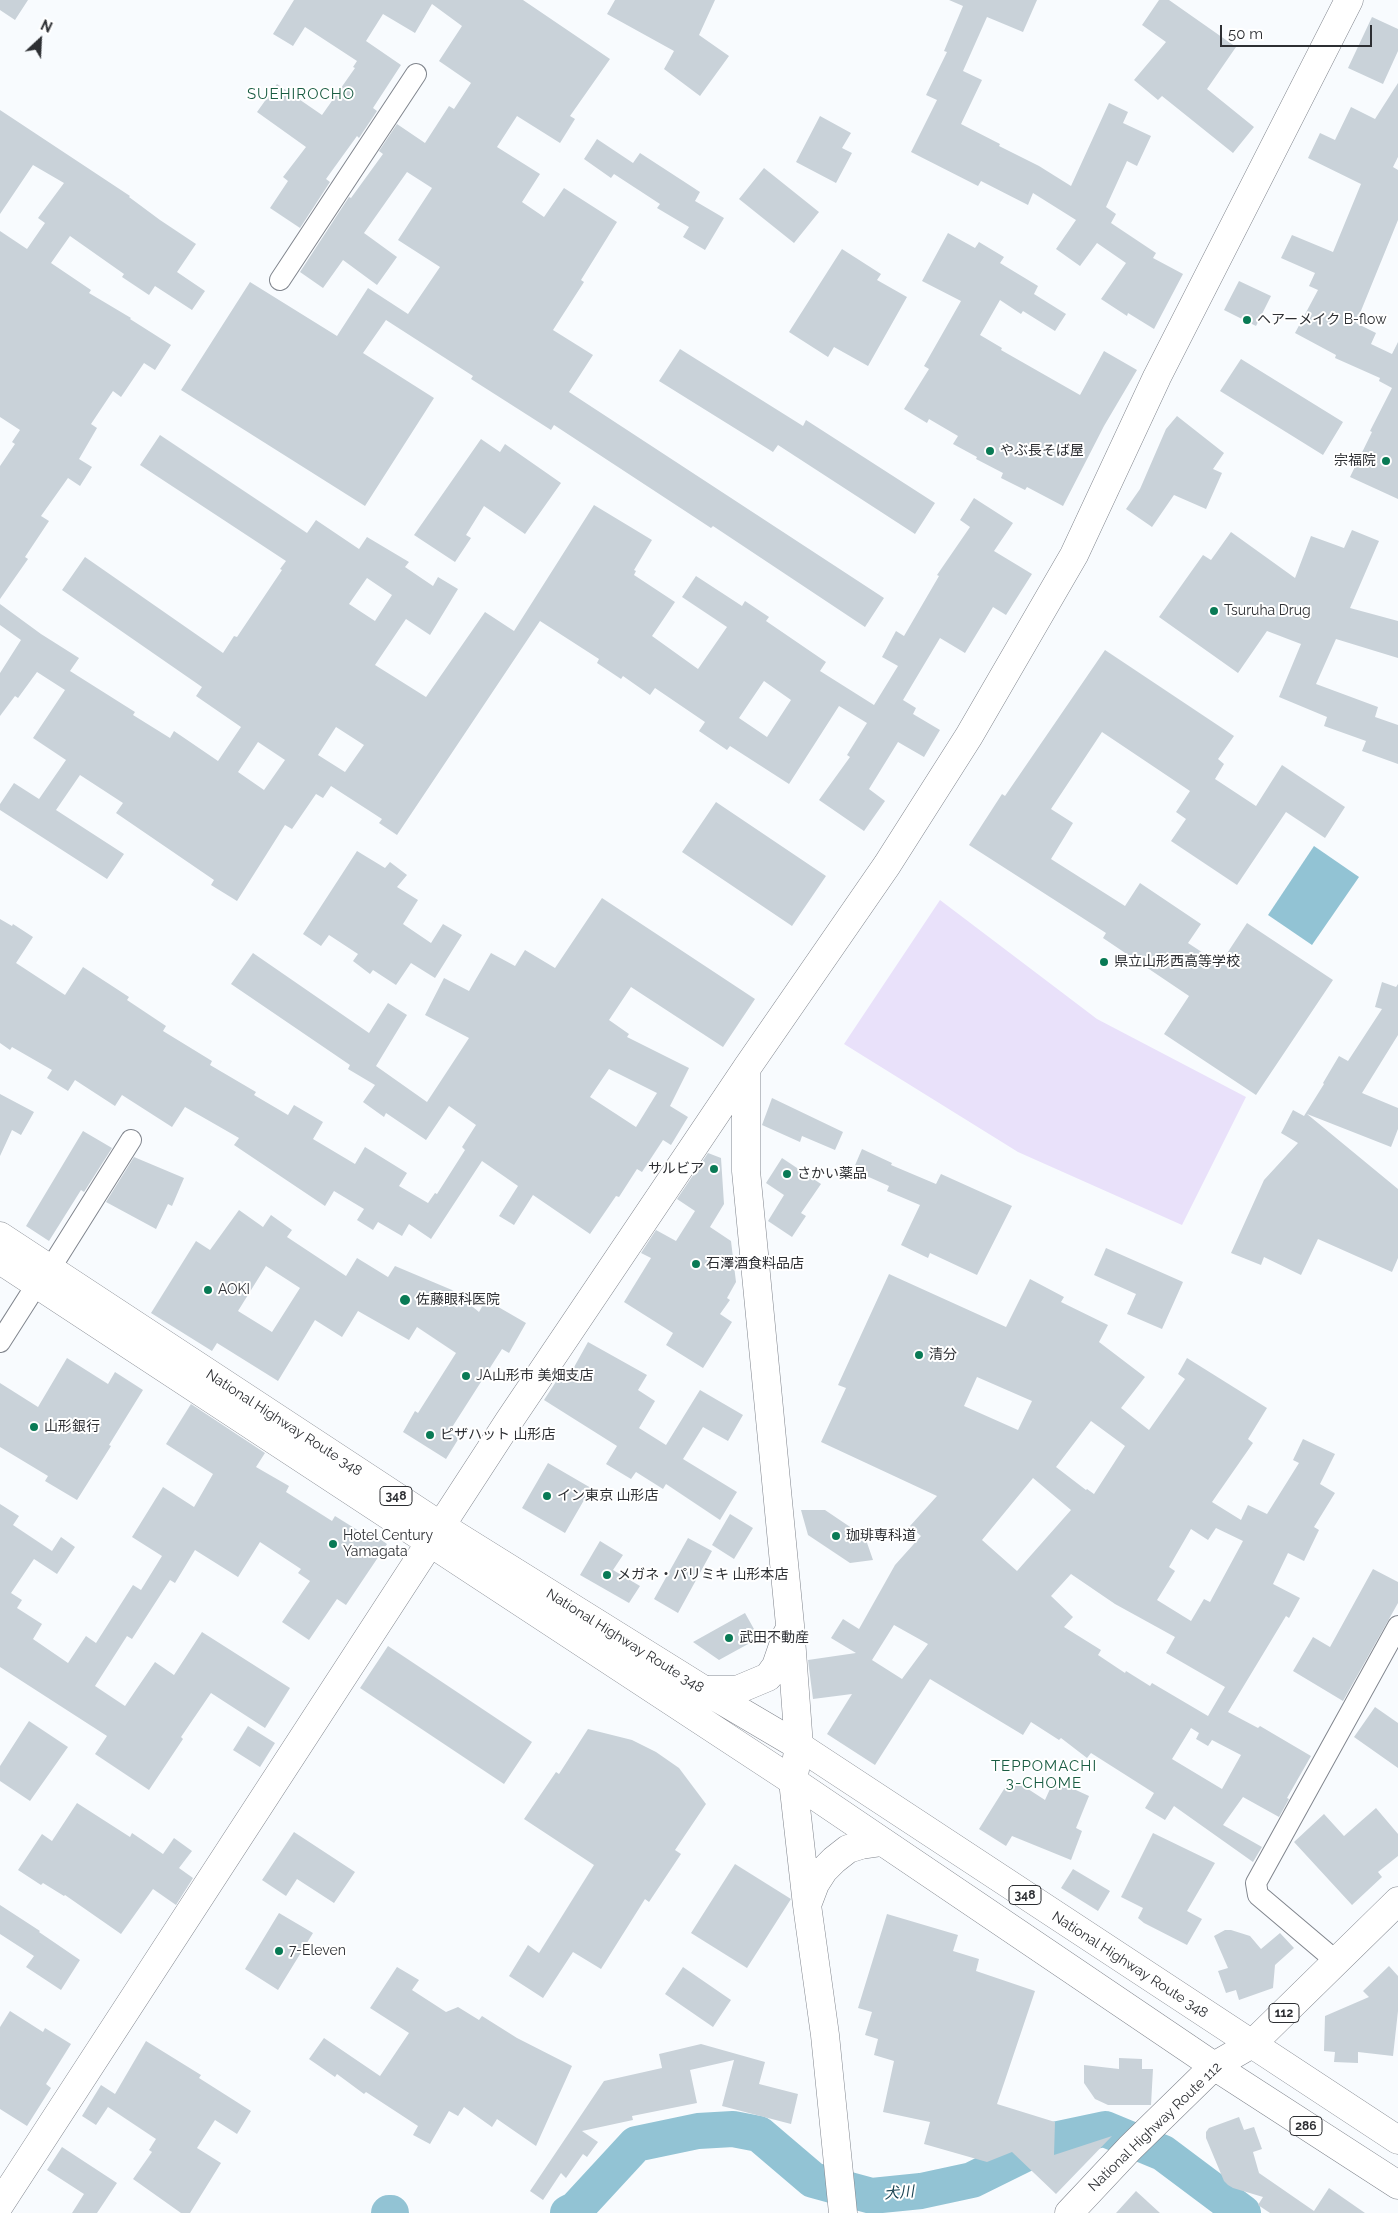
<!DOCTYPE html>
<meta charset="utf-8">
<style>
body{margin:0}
#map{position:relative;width:1398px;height:2213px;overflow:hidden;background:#f8fbfe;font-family:Raleway,sans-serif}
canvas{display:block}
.north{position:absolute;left:15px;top:15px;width:50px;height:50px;-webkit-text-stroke:4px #fff;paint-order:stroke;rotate:25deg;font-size:14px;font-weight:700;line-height:20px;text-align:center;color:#2d2f33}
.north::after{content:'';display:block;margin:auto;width:18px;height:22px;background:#2d2f33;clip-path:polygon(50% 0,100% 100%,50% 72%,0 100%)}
.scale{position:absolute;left:1220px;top:25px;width:152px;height:22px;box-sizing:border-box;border:2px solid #2d2f33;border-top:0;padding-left:6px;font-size:15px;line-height:18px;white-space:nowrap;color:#2d2f33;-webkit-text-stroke:4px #fff;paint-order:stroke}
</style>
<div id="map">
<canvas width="1398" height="2213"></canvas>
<div class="north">N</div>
<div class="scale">50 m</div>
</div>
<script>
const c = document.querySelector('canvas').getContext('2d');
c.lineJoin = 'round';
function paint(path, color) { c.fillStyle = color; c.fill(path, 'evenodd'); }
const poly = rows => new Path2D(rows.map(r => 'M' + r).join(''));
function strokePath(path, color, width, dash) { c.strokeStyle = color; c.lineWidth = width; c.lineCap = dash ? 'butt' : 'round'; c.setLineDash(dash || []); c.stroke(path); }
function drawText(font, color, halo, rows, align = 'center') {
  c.font = font + ' Raleway,"Noto Sans JP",sans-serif'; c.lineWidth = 4; c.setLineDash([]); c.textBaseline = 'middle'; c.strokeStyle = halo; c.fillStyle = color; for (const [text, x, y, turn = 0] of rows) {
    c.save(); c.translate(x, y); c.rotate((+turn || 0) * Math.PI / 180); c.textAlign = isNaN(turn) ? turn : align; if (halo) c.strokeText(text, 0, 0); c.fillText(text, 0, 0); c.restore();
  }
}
paint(poly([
 [940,900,1097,1019,1246,1097,1182,1225,1018,1152,844,1044]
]), '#e9e1fa');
paint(poly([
 [1314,846,1359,877,1312,945,1268,915]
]), '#92c3d4');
strokePath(poly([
 [389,2213,391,2213],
 [568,2213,576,2209,636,2144,698,2131,733,2129,759,2134,813,2180,872,2196,921,2191,972,2180,1053,2140,1105,2129,1163,2153,1243,2213]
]), '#92c3d4', 36);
paint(poly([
 [0,0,28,0,15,20,0,10],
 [294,0,523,0,610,59,570,116,575,119,560,143,517,116,497,147,540,174,522,202,544,217,564,188,617,222,581,280,584,282,553,330,593,355,569,392,884,598,865,627,713,526,711,528,554,425,551,430,471,379,473,376,386,320,363,353,434,398,365,506,181,390,250,282,337,336,368,288,408,314,440,267,398,240,432,188,407,172,364,233,397,257,377,285,343,260,323,288,300,272,349,197,351,198,383,154,379,151,397,124,425,143,449,106,454,109,471,83,439,61,462,26,432,4,415,33,383,14,366,41,401,65,373,108,377,111,359,138,357,136,326,179,330,182,300,228,270,208,288,181,283,177,306,147,257,112,277,84,322,115,355,68,353,67,357,61,305,27,293,46,273,34],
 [615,0,715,0,699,35,729,56,700,96,664,69,674,51,607,14],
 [949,0,1037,0,1023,32,987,17,963,71,982,80,961,124,1000,144,999,146,1039,166,1071,186,1109,103,1128,112,1123,123,1151,136,1137,166,1127,161,1106,207,1116,214,1111,223,1156,253,1153,258,1183,274,1154,329,1128,313,1127,316,1101,299,1126,263,1097,243,1080,266,1056,249,1076,220,1033,193,1028,205,981,181,978,186,911,152,937,100,926,95,947,52,944,51,963,6],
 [1159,0,1169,0,1236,47,1207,89,1254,127,1233,153,1162,96,1158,100,1134,80,1166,42,1142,25],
 [1372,17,1398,29,1398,51,1383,84,1348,68],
 [1398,83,1398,157,1393,167,1398,170,1398,220,1356,323,1376,333,1371,344,1392,354,1398,342,1398,499,1350,477,1372,432,1370,431,1392,388,1379,381,1380,378,1335,358,1336,355,1295,333,1318,290,1309,286,1315,273,1281,258,1292,235,1333,252,1361,184,1308,158,1320,133,1335,140,1351,107,1375,119],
 [0,110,130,196,129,197,160,220,196,244,177,272,205,291,192,310,155,286,149,295,122,277,124,274,70,236,51,263,91,290,89,293,131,318,130,319,171,345,155,370,144,363,121,397,113,391,91,424,97,428,79,459,92,467,80,486,68,478,41,516,49,521,25,557,28,559,0,599,0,466,15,444,12,442,20,430,0,417,0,231,27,249,45,223,38,218,64,183,33,165,0,214],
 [820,116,851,133,842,148,852,153,836,183,796,162],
 [597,139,633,163,640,153,700,192,695,201,724,218,705,250,683,237,689,227,657,208,660,204,614,174,611,178,584,159],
 [764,168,819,212,794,243,739,199],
 [948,233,975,248,979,242,1004,257,1000,263,1038,286,1034,294,1066,314,1055,331,1023,311,1021,314,1000,300,980,335,1002,348,1001,350,1080,395,1104,351,1137,370,1104,426,1063,506,1027,487,1025,490,1001,478,1003,473,976,459,977,457,953,444,958,436,929,419,927,423,904,409,929,369,924,366,961,301,922,281],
 [842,249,881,274,877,280,907,297,868,366,834,347,828,357,789,332],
 [1239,281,1271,296,1256,326,1224,310],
 [680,349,803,426,806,420,935,503,915,534,778,445,773,452,659,381],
 [1241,359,1343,422,1323,455,1220,391],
 [1177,416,1224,453,1213,469,1222,473,1206,509,1174,495,1152,527,1126,509,1140,489,1166,429],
 [160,435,307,533,316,520,359,549,367,537,409,562,405,567,433,586,438,577,458,589,430,635,406,619,375,665,426,697,485,612,514,631,594,505,652,540,634,570,636,571,634,575,675,602,652,636,698,669,727,627,682,597,696,576,742,606,745,601,769,617,766,621,826,662,820,671,874,705,898,666,882,657,896,631,904,636,939,576,937,575,970,527,960,520,974,498,1013,523,994,551,1032,574,1006,615,993,607,965,653,940,638,903,700,916,708,913,714,940,730,924,757,898,742,869,789,885,801,864,831,819,800,850,757,847,755,867,723,839,706,789,784,730,746,727,750,699,731,705,722,655,688,650,695,623,676,621,679,597,663,599,659,540,621,397,835,379,823,382,819,331,786,323,798,316,794,292,829,285,825,237,901,211,885,214,880,116,813,123,803,80,775,56,810,124,854,107,879,0,810,0,804,14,783,39,799,66,760,33,738,65,690,37,672,18,698,15,696,0,716,0,673,21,640,0,625,0,604,41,634,79,658,70,671,135,712,133,715,170,738,174,731,218,761,241,727,196,696,202,687,62,590,85,557,223,653,234,636,237,637,282,570,280,569,286,561,140,465],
 [367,578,392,595,375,621,349,604],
 [764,681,791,700,767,737,739,718],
 [336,727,364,745,345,772,318,755],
 [258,742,285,760,264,790,238,772],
 [481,439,500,452,505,444,561,483,525,534,484,506,466,535,471,538,455,562,414,535],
 [1352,530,1379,541,1350,608,1398,621,1398,658,1336,639,1316,684,1378,707,1375,717,1398,725,1398,764,1362,751,1366,741,1324,726,1327,717,1279,697,1301,644,1267,631,1238,673,1159,617,1203,555,1211,560,1231,532,1295,578,1311,536,1344,548],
 [1105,650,1234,736,1218,759,1224,764,1215,779,1256,806,1282,765,1345,807,1325,838,1286,812,1237,885,1171,841,1186,819,1176,812,1190,791,1102,732,1051,809,1073,823,1051,859,1125,906,1140,883,1201,924,1188,943,1220,964,1247,923,1333,980,1256,1095,1164,1034,1189,996,1103,938,1106,933,969,845,1002,794,1005,796],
 [716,802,826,876,792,926,682,852],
 [357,851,385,868,390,862,407,875,397,887,418,900,403,924,431,943,443,924,462,935,435,978,411,963,396,985,373,970,370,974,353,961,358,954,329,935,321,946,303,934],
 [602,898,755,999,723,1047,631,987,609,1020,629,1034,627,1037,689,1068,670,1106,688,1117,671,1145,663,1140,642,1172,637,1169,619,1197,616,1196,590,1234,533,1195,514,1225,499,1216,518,1186,482,1161,431,1239,409,1224,402,1236,378,1222,373,1230,357,1220,364,1209,334,1191,325,1206,234,1145,239,1138,185,1107,172,1127,122,1095,115,1106,75,1080,68,1091,47,1078,52,1070,12,1047,10,1050,0,1043,0,919,12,926,13,924,33,937,16,963,65,995,83,967,129,997,127,1000,166,1026,163,1031,212,1061,210,1065,256,1092,254,1095,288,1115,294,1105,323,1122,313,1139,355,1164,365,1147,407,1173,399,1186,428,1203,435,1193,437,1194,465,1150,462,1147,476,1125,449,1106,426,1140,386,1113,384,1117,363,1102,375,1085,348,1069,350,1065,231,984,253,953,369,1033,388,1003,407,1015,376,1066,427,1102,469,1038,425,1015,444,978,469,991,491,953,515,966,525,950,555,968],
 [609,1069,657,1093,636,1127,590,1097],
 [1382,982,1396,987,1398,984,1398,1035,1362,1093,1398,1108,1398,1129,1391,1147,1307,1114,1398,1189,1398,1258,1392,1272,1318,1239,1301,1275,1264,1257,1261,1265,1231,1253,1264,1180,1298,1143,1281,1133,1293,1110,1304,1116,1324,1084,1323,1083,1339,1056,1348,1061,1382,1009,1375,1007],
 [0,1094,34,1112,21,1135,12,1130,0,1156],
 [772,1098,843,1132,835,1150,802,1136,800,1142,762,1125],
 [83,1131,112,1148,84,1192,81,1190,49,1241,26,1226],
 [862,1149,892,1163,891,1165,936,1184,941,1174,1012,1206,977,1275,930,1253,928,1258,901,1245,920,1205,887,1191,889,1186,853,1170],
 [708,1153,721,1158,724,1204,710,1227,731,1241,736,1282,727,1298,730,1300,720,1314,732,1322,703,1368,666,1345,673,1333,624,1302,651,1258,641,1253,656,1230,676,1241,695,1211,677,1199],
 [134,1157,184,1178,172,1206,168,1204,156,1229,106,1202],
 [782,1158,821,1184,801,1213,806,1216,792,1237,768,1221,784,1195,766,1183],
 [239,1210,263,1227,271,1215,292,1230,287,1237,346,1276,357,1258,388,1277,395,1266,452,1290,479,1312,484,1303,486,1304,488,1301,526,1323,509,1353,502,1349,449,1432,459,1438,446,1459,403,1432,415,1411,418,1413,456,1353,417,1327,409,1340,358,1311,342,1337,315,1320,278,1381,217,1343,212,1351,151,1313,196,1241,210,1250],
 [266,1266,300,1288,272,1332,238,1311],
 [1106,1248,1183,1282,1162,1329,1127,1314,1136,1294,1094,1275],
 [889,1274,1006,1327,1030,1279,1064,1297,1061,1302,1108,1325,1099,1342,1145,1377,1121,1408,1149,1430,1185,1379,1178,1374,1187,1358,1267,1408,1248,1439,1253,1443,1212,1502,1241,1520,1248,1505,1267,1514,1299,1463,1293,1460,1303,1439,1335,1454,1320,1484,1335,1493,1314,1527,1319,1530,1304,1561,1288,1553,1273,1584,1300,1598,1289,1618,1286,1616,1228,1712,1258,1728,1260,1726,1311,1756,1287,1798,1289,1799,1279,1817,1243,1797,1223,1825,1262,1847,1253,1862,1174,1806,1165,1820,1145,1808,1154,1793,1091,1753,1087,1758,1061,1738,1059,1740,1031,1722,1023,1735,930,1679,875,1765,827,1734,852,1694,813,1699,808,1660,856,1653,831,1638,843,1619,859,1629,895,1565,921,1536,910,1526,937,1496,821,1442,846,1388,838,1385],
 [977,1377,1032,1401,1018,1430,964,1406],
 [1091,1421,1125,1446,1094,1494,1087,1489,1086,1490,1056,1467],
 [1033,1478,1071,1510,1017,1571,982,1540],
 [1216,1528,1243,1541,1210,1602,1204,1599,1191,1621,1157,1600,1175,1571,1169,1567,1191,1529,1208,1540],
 [1071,1574,1115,1604,1175,1637,1166,1653,1225,1687,1208,1716,1152,1683,1150,1686,1126,1671,1125,1673,1098,1655,1101,1650,1064,1627,1073,1617,1051,1596],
 [894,1625,928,1644,902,1679,872,1660],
 [1191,1728,1199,1733,1196,1739,1208,1746,1212,1740,1241,1755,1222,1789,1172,1759],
 [588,1342,647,1375,638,1390,655,1401,639,1428,666,1445,700,1390,743,1415,728,1441,703,1427,683,1459,737,1492,720,1520,666,1484,663,1489,636,1472,631,1479,606,1464,617,1446,544,1400,561,1374,568,1378],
 [67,1358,108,1384,115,1372,143,1390,109,1445,111,1446,77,1500,45,1481,48,1476,0,1447,0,1383,38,1407],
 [191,1404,265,1453,256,1467,289,1486,286,1492,332,1521,335,1516,367,1536,370,1532,387,1544,346,1605,337,1599,309,1640,282,1622,310,1581,298,1573,301,1569,260,1542,238,1577,195,1550,175,1583,170,1580,132,1639,127,1636,95,1686,125,1706,155,1662,174,1675,202,1632,290,1688,265,1728,211,1693,181,1737,183,1739,149,1790,95,1754,107,1736,0,1667,0,1504,19,1516,13,1525,52,1551,61,1537,75,1547,57,1574,34,1559,11,1593,22,1600,17,1608,42,1624,33,1639,68,1663,86,1636,96,1643,133,1585,141,1590,162,1556,132,1537,163,1487,194,1507,213,1474,166,1444],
 [548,1463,591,1488,565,1533,522,1508],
 [801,1510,825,1510,865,1537,873,1560,850,1563,808,1535],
 [730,1514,753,1528,734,1559,712,1545],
 [688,1538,712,1551,678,1613,654,1599],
 [600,1541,623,1555,613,1570,640,1586,629,1603,580,1575],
 [1373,1569,1398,1582,1398,1603,1343,1701,1293,1671,1313,1637,1330,1647],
 [745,1613,759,1638,719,1660,693,1642],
 [388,1646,532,1742,504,1784,360,1688],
 [1375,1707,1398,1723,1398,1768,1354,1737],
 [29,1721,68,1747,30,1801,0,1781,0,1766],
 [248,1726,275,1743,260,1767,233,1750],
 [588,1729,632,1740,656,1752,679,1768,706,1804,675,1850,681,1854,649,1902,645,1899,601,1969,573,1952,543,1998,509,1976,528,1945,539,1953,594,1865,524,1819,556,1772,559,1774],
 [1011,1778,1045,1800,1054,1780,1089,1796,1076,1828,1082,1831,1071,1860,1012,1836,1006,1846,979,1829],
 [77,1803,130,1837,132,1833,163,1854,174,1838,192,1851,179,1868,193,1878,176,1905,153,1889,121,1934,65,1895,64,1896,43,1883,41,1885,18,1870,42,1834,52,1841],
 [1376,1808,1398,1834,1398,1856,1378,1872,1382,1877,1352,1905,1294,1842,1324,1814,1344,1836],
 [294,1832,355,1872,334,1903,297,1879,286,1896,262,1880],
 [1153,1833,1215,1863,1187,1911,1202,1919,1187,1945,1144,1923,1138,1918,1143,1908,1121,1897],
 [735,1864,791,1899,747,1968,691,1933],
 [1073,1869,1110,1891,1098,1911,1061,1888],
 [0,1905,40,1931,39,1932,80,1960,61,1990,26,1967,34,1956,0,1934],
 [279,1913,313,1933,278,1990,245,1969],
 [887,1914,958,1935,953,1951,979,1959,976,1971,1035,1991,997,2104,1055,2122,1054,2155,1112,2136,1056,2194,1012,2152,987,2162,924,2144,930,2122,883,2112,894,2061,874,2055,878,2039,865,2035,872,2012,858,2008],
 [1225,1930,1231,1930,1250,1936,1261,1949,1280,1933,1294,1948,1275,1965,1273,1988,1239,2000,1236,1990,1226,1993,1218,1971,1228,1968,1214,1936],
 [1389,1966,1398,1976,1398,2011,1393,2056,1358,2052,1358,2063,1334,2062,1335,2052,1324,2051,1325,2016,1369,1997,1363,1991],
 [397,1967,419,1980,412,1990,446,2012,458,2007,479,2020,482,2016,517,2038,572,2066,536,2146,497,2119,492,2127,464,2107,458,2116,449,2111,430,2144,413,2135,418,2126,366,2092,364,2094,337,2074,335,2077,309,2059,324,2038,380,2076,409,2033,370,2008],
 [683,1967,731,2000,713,2027,665,1994],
 [10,2011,43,2032,45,2028,71,2044,46,2084,51,2088,27,2126,0,2109,0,2027],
 [146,2041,201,2075,199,2078,251,2111,237,2134,215,2120,197,2148,221,2163,190,2213,181,2213,133,2179,152,2152,149,2150,156,2139,108,2107,96,2125,82,2116,101,2085,115,2094],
 [701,2044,765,2062,759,2084,798,2094,791,2124,722,2106,734,2060,690,2070,697,2103,632,2116,633,2120,582,2131,598,2142,587,2157,583,2154,566,2178,561,2173,543,2200,530,2191,604,2081,662,2068,659,2054],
 [1119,2058,1142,2059,1142,2069,1153,2069,1151,2105,1108,2105,1095,2099,1084,2083,1084,2065,1119,2069],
 [1239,2117,1244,2130,1254,2127,1262,2149,1253,2152,1259,2173,1314,2211,1329,2188,1365,2213,1270,2213,1258,2205,1263,2197,1233,2188,1228,2185,1224,2181,1206,2138,1206,2132,1209,2128],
 [62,2147,117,2183,97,2213,72,2213,84,2194,47,2170],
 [1136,2191,1160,2213,1116,2213]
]), '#c9d2d9');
const street = poly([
 [280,280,416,74],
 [50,1269,131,1140],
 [0,1342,37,1284],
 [1336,1961,1258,1895,1256,1883,1398,1626]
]);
const secondary = poly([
 [704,1690,737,1690,768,1677,776,1666,787,1634],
 [807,1905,815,1884,824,1870,834,1860,848,1849,861,1845,882,1842],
 [0,2204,509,1421,746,1069],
 [843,2213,825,2035,807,1905,793,1781,799,1746,790,1625,746,1171,746,1069,887,865,969,736,1074,555,1157,377,1349,0]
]);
const highway = poly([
 [0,1236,441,1526,704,1690,799,1746,1398,2140],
 [0,1260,793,1781,1214,2066,1398,2185],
 [1069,2213,1130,2148,1214,2066,1252,2044,1398,1901]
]);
strokePath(street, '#80858d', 22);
strokePath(secondary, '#80858d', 29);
strokePath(highway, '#80858d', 29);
strokePath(street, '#fff', 20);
strokePath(secondary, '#fff', 28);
strokePath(highway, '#fff', 28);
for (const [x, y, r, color] of [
 [1247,320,5,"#097a55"],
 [990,451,5,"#097a55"],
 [1386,461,5,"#097a55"],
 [1214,611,5,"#097a55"],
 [1104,962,5,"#097a55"],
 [714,1169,5,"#097a55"],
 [787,1174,5,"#097a55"],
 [696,1264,5,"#097a55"],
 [208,1290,5,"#097a55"],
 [405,1300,6,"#097a55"],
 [919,1355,5,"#097a55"],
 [466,1376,5,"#097a55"],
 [34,1427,5,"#097a55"],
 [430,1435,5,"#097a55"],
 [547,1496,5,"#097a55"],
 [836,1536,5,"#097a55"],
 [333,1544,5,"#097a55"],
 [607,1575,5,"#097a55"],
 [729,1638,5,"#097a55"],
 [279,1951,5,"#097a55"]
]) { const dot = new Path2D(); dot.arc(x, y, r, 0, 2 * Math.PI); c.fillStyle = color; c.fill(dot); strokePath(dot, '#fff', 2); }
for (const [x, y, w] of [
 [396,1496,32],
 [1025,1895,32],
 [1284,2013,30],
 [1306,2126,32]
]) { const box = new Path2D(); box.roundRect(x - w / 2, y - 9.5, w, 19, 4); c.fillStyle = '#fff'; c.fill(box); strokePath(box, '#2d2f33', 1); }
drawText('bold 12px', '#2d2f33', null, [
 ["348",396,1496],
 ["348",1025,1895],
 ["112",1284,2013],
 ["286",1306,2126]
]);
drawText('14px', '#2d2f33', '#fff', [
 ["ヘアーメイク B-flow",1257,320],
 ["やぶ長そば屋",1000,451],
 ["宗福院",1376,461,"right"],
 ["Tsuruha Drug",1224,611],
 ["県立山形西高等学校",1114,962],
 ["サルビア",704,1169,"right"],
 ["さかい薬品",797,1174],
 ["石澤酒食料品店",706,1264],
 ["AOKI",218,1290],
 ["佐藤眼科医院",416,1300],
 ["清分",929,1355],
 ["JA山形市 美畑支店",476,1376],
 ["山形銀行",44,1427],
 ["ピザハット 山形店",440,1435],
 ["イン東京 山形店",557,1496],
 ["Hotel Century",343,1536],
 ["Yamagata",343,1552],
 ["珈琲専科道",846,1536],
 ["メガネ・パリミキ 山形本店",617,1575],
 ["武田不動産",739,1638],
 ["7-Eleven",289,1951]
], 'left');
drawText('14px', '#2d2f33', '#fff', [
 ["National Highway Route 348",284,1423,33],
 ["National Highway Route 348",625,1641,32],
 ["National Highway Route 348",1130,1965,33],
 ["National Highway Route 112",1155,2127,-44]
]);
c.letterSpacing = '1px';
drawText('15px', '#1a5d43', '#fff', [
 ["SUEHIROCHO",301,94],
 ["TEPPOMACHI",1044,1766],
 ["3-CHOME",1044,1783]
]);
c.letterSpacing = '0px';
drawText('italic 15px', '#1a4452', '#fff', [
 ["犬川",899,2193,-5]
]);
</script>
